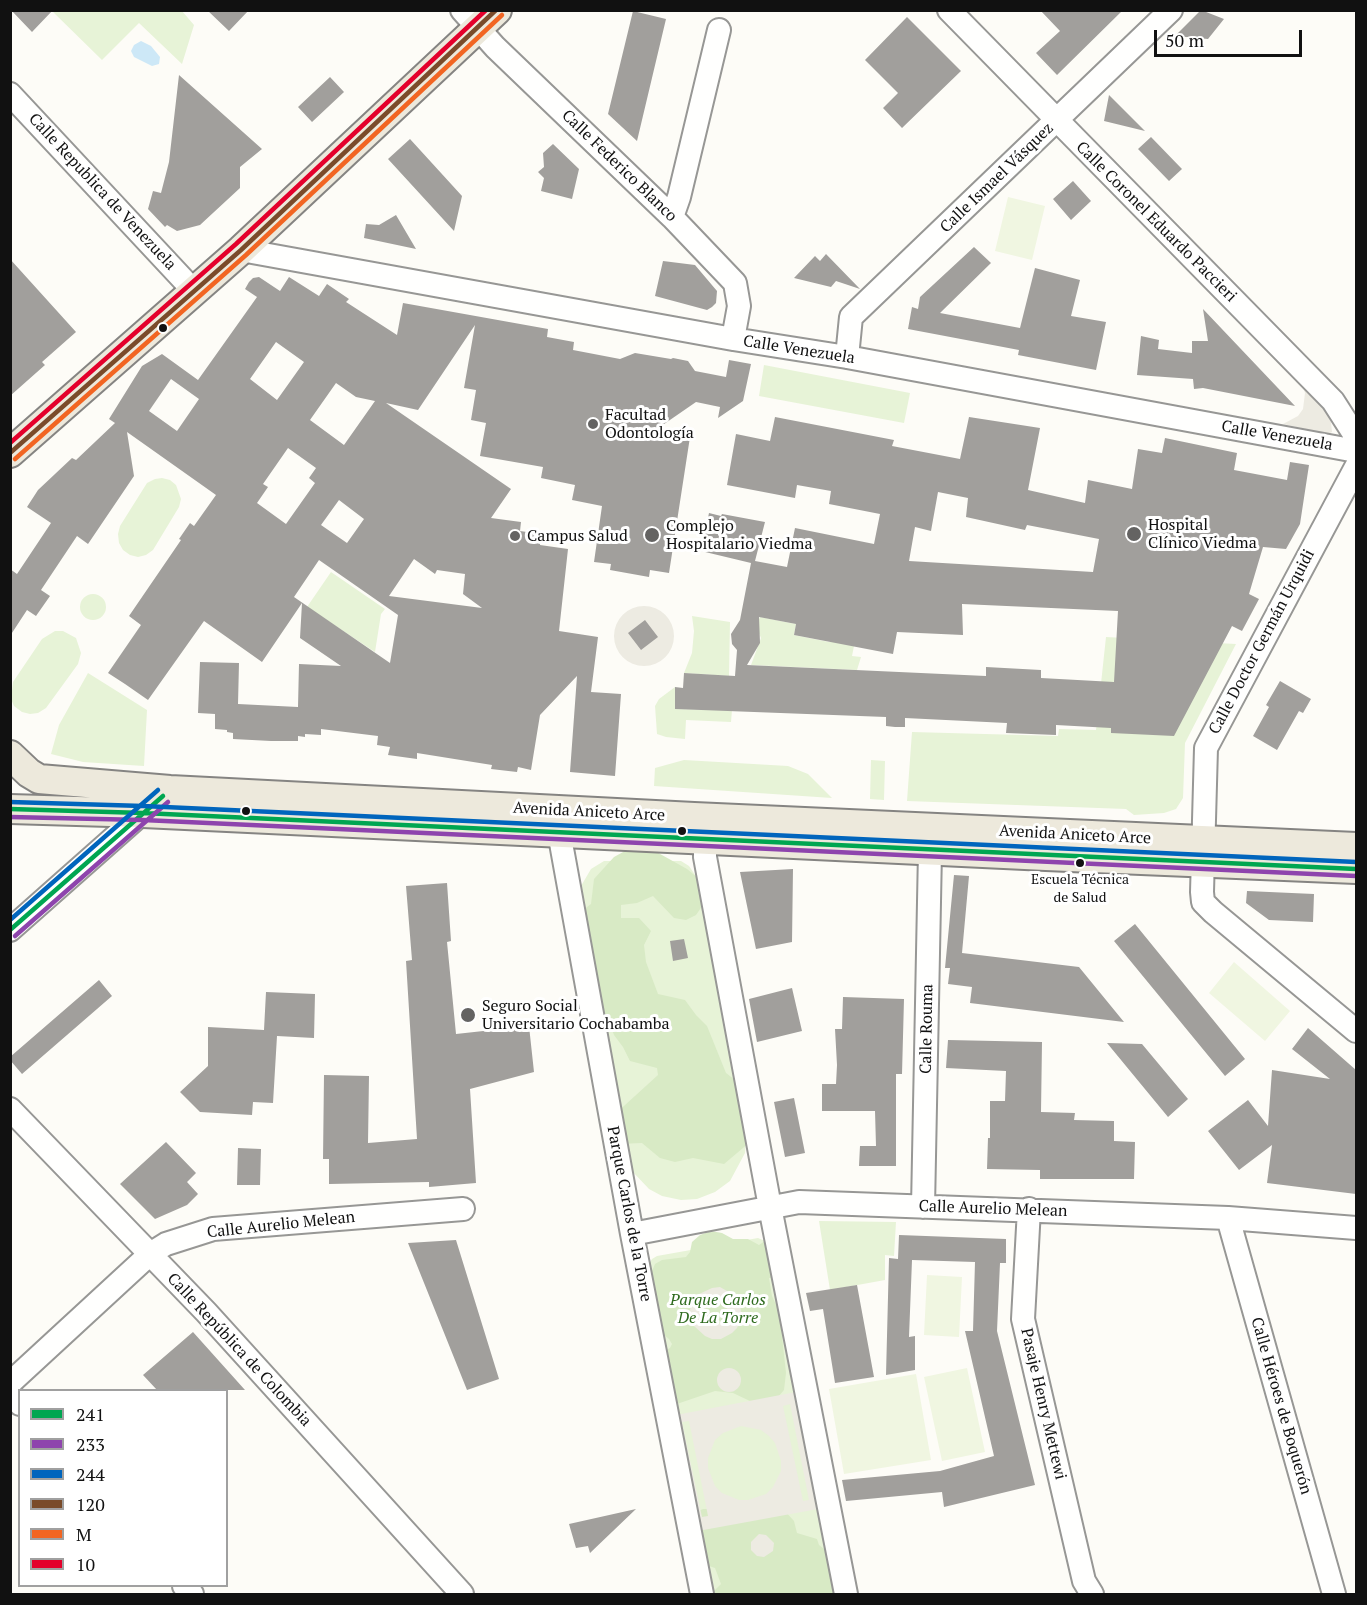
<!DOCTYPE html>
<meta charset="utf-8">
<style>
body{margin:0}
#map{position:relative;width:1367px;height:1605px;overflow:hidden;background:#fdfcf7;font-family:"PT Serif",serif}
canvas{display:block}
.frame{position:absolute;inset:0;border:12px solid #111;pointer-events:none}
.legend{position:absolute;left:18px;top:1389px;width:210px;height:198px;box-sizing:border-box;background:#fff;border:2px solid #a0a0a0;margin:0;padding:8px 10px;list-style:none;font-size:18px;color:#111}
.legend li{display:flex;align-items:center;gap:12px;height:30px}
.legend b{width:30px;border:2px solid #a0a0a0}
.scale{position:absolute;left:1154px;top:30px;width:148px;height:27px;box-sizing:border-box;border:3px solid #111;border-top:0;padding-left:8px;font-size:18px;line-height:21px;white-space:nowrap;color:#111;-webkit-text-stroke:4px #fff;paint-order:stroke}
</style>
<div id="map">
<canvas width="1367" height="1605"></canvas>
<div class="frame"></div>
<ul class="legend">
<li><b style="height:8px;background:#00a651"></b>241</li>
<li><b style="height:8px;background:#8e44ad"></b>233</li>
<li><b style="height:8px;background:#0065bd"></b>244</li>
<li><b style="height:8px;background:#7a4b2a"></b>120</li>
<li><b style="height:8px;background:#f26522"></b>M</li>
<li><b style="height:8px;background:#e4002b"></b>10</li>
</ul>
<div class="scale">50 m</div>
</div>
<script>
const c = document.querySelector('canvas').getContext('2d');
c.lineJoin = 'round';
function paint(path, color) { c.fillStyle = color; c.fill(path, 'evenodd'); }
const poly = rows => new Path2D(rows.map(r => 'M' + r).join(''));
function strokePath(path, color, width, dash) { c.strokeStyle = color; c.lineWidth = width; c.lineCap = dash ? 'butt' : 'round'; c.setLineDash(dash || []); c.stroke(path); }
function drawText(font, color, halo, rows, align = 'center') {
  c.font = font + ' "PT Serif",serif'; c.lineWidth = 6; c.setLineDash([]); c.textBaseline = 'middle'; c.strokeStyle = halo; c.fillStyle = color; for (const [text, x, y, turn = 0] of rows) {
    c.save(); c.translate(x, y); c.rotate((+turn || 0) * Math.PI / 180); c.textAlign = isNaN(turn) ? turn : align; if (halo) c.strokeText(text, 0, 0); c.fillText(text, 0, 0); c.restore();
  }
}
paint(poly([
 [52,11,182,11,194,25,182,64,139,23,102,60],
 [764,365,910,393,904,423,759,396],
 [162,478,170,480,176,485,181,499,179,507,153,550,146,555,138,557,130,555,123,550,119,543,118,534,120,526,147,483,155,479],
 [331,572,385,609,381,614,375,652,307,607],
 '80 607a13 13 0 1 1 26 0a13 13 0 1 1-26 0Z',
 [692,616,730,622,729,676,684,673,692,653,694,631],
 [760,617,796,624,794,635,829,642,856,636,852,656,861,657,857,670,751,665,761,638,756,626],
 [55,631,63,631,76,638,81,653,78,664,46,708,38,713,30,714,22,712,14,706,11,699,13,682,42,639],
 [1106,637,1236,644,1185,743,1183,798,1176,809,1164,813,1134,815,1126,809,907,801,912,732,1058,736,1059,729,1096,730],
 [88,673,147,710,144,766,83,762,51,754,59,725],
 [675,687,676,709,732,710,731,722,686,720,685,739,666,737,657,734,655,706,659,699],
 [684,760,788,766,808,774,832,798,654,786,655,768],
 [871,760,885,761,884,800,870,799],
 [604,861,681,861,689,866,700,882,746,1140,745,1153,730,1181,715,1192,697,1199,681,1200,662,1196,649,1189,632,1171,579,903,581,886,591,869],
 [819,1221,896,1222,894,1256,885,1255,885,1280,830,1290],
 [758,1238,765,1241,769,1246,835,1594,711,1594,649,1264,652,1259,657,1256]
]), '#e7f3d7');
paint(poly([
 [644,845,687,869,704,883,707,899,696,915,686,920,674,918,653,896,637,903,621,905,621,918,639,918,651,931,644,945,646,962,658,994,685,1000,696,1015,707,1026,726,1073,744,1087,750,1142,724,1164,693,1158,675,1162,660,1158,642,1143,619,1144,613,1116,658,1075,657,1068,630,1061,623,1047,614,1035,609,1021,582,996,578,914,591,904,594,879,614,857,634,846],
 [711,1231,722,1233,733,1239,748,1239,759,1245,768,1239,778,1277,769,1278,772,1296,778,1309,780,1318,786,1373,784,1390,777,1398,752,1402,733,1393,715,1391,671,1406,660,1354,670,1348,672,1344,669,1339,656,1328,647,1283,655,1264,662,1260,686,1257,690,1252,692,1242,700,1235],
 [782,1508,794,1521,797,1533,817,1539,819,1545,824,1549,836,1587,836,1594,711,1594,721,1584,715,1568,703,1564,691,1514,703,1509]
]), '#d8eac5');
paint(poly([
 [1008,197,1045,206,1032,260,995,251],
 [1234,962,1290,1011,1265,1041,1209,993],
 [927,1275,962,1277,959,1337,924,1335],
 [967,1368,985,1452,942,1461,924,1377],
 [916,1374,931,1460,844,1474,829,1389]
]), '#f0f6e1');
paint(poly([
 [1302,384,1323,408,1331,422,1332,432,1328,434,1283,424,1298,416,1303,409,1305,393],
 '614 636a30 30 0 1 1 60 0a30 30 0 1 1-60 0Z',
 [720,1287,734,1295,739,1301,742,1316,737,1328,732,1333,721,1339,712,1339,705,1336,694,1326,690,1310,692,1302,697,1295,712,1288],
 [716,1300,723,1303,728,1310,727,1318,717,1325,710,1323,703,1314,708,1303],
 '717 1380a12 12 0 1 1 24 0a12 12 0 1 1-24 0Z',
 [796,1392,818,1509,698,1531,676,1415],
 [790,1404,809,1500,803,1501,783,1406],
 [689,1421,708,1516,702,1517,682,1422],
 [741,1426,761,1430,769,1436,775,1443,781,1461,781,1471,773,1487,766,1494,748,1500,739,1500,722,1493,715,1486,708,1468,708,1458,715,1440,723,1433],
 [759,1534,766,1535,774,1543,773,1551,764,1557,757,1556,751,1550,751,1542]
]), '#edebe2');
paint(poly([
 [141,41,151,46,160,57,159,64,152,66,134,57,131,51,134,45]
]), '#cde8f7');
paint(poly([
 [11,10,53,10,32,32],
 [207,10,249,10,229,31],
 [1040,10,1123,10,1057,75,1036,53,1060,31],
 [1201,10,1224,19,1208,39,1175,36],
 [633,11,666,19,637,141,608,114],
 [907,17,961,71,902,128,883,108,898,93,865,60],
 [179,75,262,149,240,167,240,188,200,225,177,231,167,225,165,227,148,209,153,191,161,193,169,162],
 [330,77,344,92,312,122,298,107],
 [1109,95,1145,131,1104,121],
 [1151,137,1182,169,1169,181,1138,149],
 [410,139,462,196,454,231,388,159],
 [553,144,579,169,572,199,541,191,544,178,538,172,544,167,543,153],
 [1073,181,1091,201,1071,220,1053,199],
 [396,215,416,249,364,238,366,224,379,225],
 [974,247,991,263,940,313,1020,328,1035,268,1080,280,1071,316,1106,322,1096,370,1018,355,1019,350,908,329,912,307,918,309,920,297],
 [826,254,860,289,836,281,831,287,794,278,815,256,820,261],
 [10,259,76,332,42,362,45,365,10,396],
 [663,261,695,265,717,291,716,303,712,307,707,310,655,296],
 [259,277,280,291,289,277,319,296,327,284,349,299,346,302,397,335,403,303,548,329,547,337,574,342,573,350,620,359,635,353,671,359,673,358,688,361,695,371,726,377,729,360,751,364,743,401,718,418,720,407,696,402,654,431,690,437,669,573,650,570,649,577,610,570,611,564,594,562,602,506,572,500,575,485,541,478,543,467,480,456,486,423,471,420,476,390,464,388,475,325,418,410,386,403,511,489,491,518,521,522,520,531,541,534,540,545,568,549,559,631,598,637,591,692,621,694,615,776,570,772,577,676,540,715,531,770,518,767,517,772,491,769,492,765,417,753,417,759,388,755,390,747,377,745,378,736,321,729,321,735,305,734,305,737,298,736,298,741,271,741,233,739,233,733,227,732,227,730,215,729,215,714,198,713,200,662,239,663,238,704,298,707,299,664,341,666,300,638,302,603,262,662,204,621,148,700,125,684,108,673,141,625,129,616,181,540,179,539,190,523,194,526,216,495,127,432,134,476,88,544,77,536,41,590,50,596,36,616,27,610,10,636,10,569,17,574,51,523,27,507,38,490,72,458,76,460,115,423,109,419,142,366,162,354,198,380,257,297,245,289,249,282,253,278],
 [276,342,304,362,277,400,250,379],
 [171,379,199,399,177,431,149,411],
 [336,383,356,397,375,401,344,445,310,420],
 [288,448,316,468,309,478,315,483,286,524,257,503,268,487,263,484],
 [339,500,364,519,347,543,321,525],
 [414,559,435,574,437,570,465,574,463,594,482,608,389,596],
 [319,560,398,615,390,663,294,597],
 [1203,309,1295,406,1203,388,1194,389,1193,379,1137,375,1141,336,1159,340,1158,349,1192,353,1192,341,1208,341],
 [775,417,894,440,892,446,960,459,969,417,1040,428,1028,490,1085,503,1088,480,1132,489,1138,449,1162,453,1165,438,1237,453,1234,470,1287,480,1290,462,1309,465,1300,524,1286,549,1263,547,1249,594,1259,599,1242,631,1232,626,1174,736,1111,733,1111,728,1056,725,1056,735,1006,733,1007,723,905,718,905,727,895,727,886,726,886,717,675,709,675,687,683,688,684,673,735,676,737,650,732,644,731,634,740,620,751,563,701,551,709,513,721,516,722,514,765,522,755,561,787,567,795,528,874,544,880,514,829,504,831,491,797,485,795,498,727,485,736,434,770,441],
 [938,492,968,498,966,517,1025,530,1027,525,1099,539,1093,572,909,561,915,527,931,531],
 [962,604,1118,611,1114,682,1041,678,1041,670,986,667,986,676,747,665,760,643,759,617,796,624,794,635,893,654,897,632,963,635],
 [645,620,658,637,641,650,628,633],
 [1280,681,1311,699,1303,713,1299,711,1277,750,1253,736,1269,707,1266,705],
 [793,869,792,942,756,949,740,872],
 [954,875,969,876,962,953,1079,967,1124,1022,970,1003,972,987,948,984,950,968,945,968],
 [447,883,451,941,447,942,456,1034,529,1026,534,1072,470,1089,476,1183,429,1187,429,1182,329,1184,329,1159,323,1159,324,1075,369,1076,368,1143,417,1139,406,961,412,960,406,886],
 [1247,891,1314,894,1313,922,1269,920,1246,903],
 [1135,924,1245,1059,1225,1076,1114,941],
 [684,939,688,958,673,961,670,941],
 [99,980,112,996,22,1074,10,1060,10,1057],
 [792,988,802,1031,757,1042,749,999],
 [266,992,315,994,314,1038,277,1036,273,1103,253,1102,252,1115,200,1112,180,1092,208,1066,208,1027,264,1030],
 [843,997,904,999,902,1074,896,1074,896,1166,859,1166,860,1146,876,1146,875,1111,822,1111,822,1084,836,1084,837,1065,835,1029,842,1029],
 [1308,1028,1356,1070,1356,1194,1267,1183,1272,1145,1239,1170,1208,1131,1248,1100,1268,1126,1272,1070,1330,1079,1292,1049],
 [948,1040,1042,1042,1041,1112,1075,1113,1074,1120,1114,1121,1114,1141,1135,1142,1134,1179,1040,1179,1040,1170,987,1169,988,1138,990,1138,990,1101,1005,1101,1006,1071,946,1068],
 [1107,1043,1142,1044,1188,1099,1168,1117],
 [794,1098,805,1153,785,1157,774,1102],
 [166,1142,196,1173,187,1182,198,1194,187,1205,155,1219,120,1184],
 [238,1148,261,1149,260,1185,237,1185],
 [899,1235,1006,1239,1006,1263,1000,1263,997,1331,1035,1485,944,1507,942,1492,846,1501,842,1480,940,1471,994,1456,965,1331,973,1331,975,1262,912,1260,909,1337,915,1336,915,1370,886,1375,889,1258,898,1259],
 [456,1240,499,1379,467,1390,408,1243],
 [857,1285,874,1377,835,1383,823,1309,810,1311,806,1293],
 [193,1332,245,1390,157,1390,143,1375],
 [636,1509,590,1553,588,1546,576,1548,569,1524]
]), '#a19f9c');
const minor = poly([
 [462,10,495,47,672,217,735,283,739,306,733,339],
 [949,10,1333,401,1356,437],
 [10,94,193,290],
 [672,217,679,197,719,30],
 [241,250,733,339,847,357,1356,451],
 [847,357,851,317,1171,10],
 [1356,467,1206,748,1202,892,1203,902,1213,912,1356,1031],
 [559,832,632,1234,702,1594],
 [705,839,705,857,770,1207,846,1594],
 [10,930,150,806],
 [10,1109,206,1312,462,1594],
 [923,1207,930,851],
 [1029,1209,1023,1319,1084,1581,1092,1594],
 [1228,1218,1334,1594],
 [632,1234,799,1202,1228,1218,1356,1228],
 [10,1383,150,1254,166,1244,213,1229,463,1209],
 [10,1394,20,1404],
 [184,1586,192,1594]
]);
const major = poly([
 [10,453,241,250,497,10],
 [10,755,29,773,39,779,170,790,694,817,1356,847],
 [10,809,143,813,1046,856,1356,869]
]);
strokePath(minor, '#979795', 26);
strokePath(major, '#858482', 32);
strokePath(minor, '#fffffe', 22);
strokePath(major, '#ede9dc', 28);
strokePath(poly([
 [10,809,143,813,1356,869],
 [10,930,163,796]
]), '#00a651', 4.5);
strokePath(poly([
 [10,817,143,820,1356,876],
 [15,936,168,802]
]), '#8e44ad', 4.5);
strokePath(poly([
 [10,802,143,806,1356,862],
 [10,920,158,790]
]), '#0065bd', 4.5);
strokePath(poly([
 [10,453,241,250,496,10]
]), '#7a4b2a', 4.5);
strokePath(poly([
 [15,459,246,255,502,15]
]), '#f26522', 4.5);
strokePath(poly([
 [10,443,236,244,486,10]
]), '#e4002b', 4.5);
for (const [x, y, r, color] of [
 [163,328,5,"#111"],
 [593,424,6,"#646362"],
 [1134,534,8,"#646362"],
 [652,535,8,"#646362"],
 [515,536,6,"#646362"],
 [246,811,5,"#111"],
 [682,831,5,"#111"],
 [1080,863,5,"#111"],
 [468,1015,8,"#646362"]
]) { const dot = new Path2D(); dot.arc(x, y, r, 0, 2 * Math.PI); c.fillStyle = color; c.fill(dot); strokePath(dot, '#fff', 2); }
drawText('14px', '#111', '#fff', [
 ["Escuela Técnica",1080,880],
 ["de Salud",1080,898]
]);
drawText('16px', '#111', '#fff', [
 ["Calle Federico Blanco",619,166,44],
 ["Calle Ismael Vásquez",997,178,-44],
 ["Calle Republica de Venezuela",102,192,47],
 ["Calle Coronel Eduardo Paccieri",1156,222,45],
 ["Calle Venezuela",799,350,9],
 ["Calle Venezuela",1277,436,10],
 ["Calle Doctor Germán Urquidi",1262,642,-62],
 ["Avenida Aniceto Arce",589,812,3],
 ["Avenida Aniceto Arce",1075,835,3],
 ["Calle Rouma",927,1029,-89],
 ["Calle Aurelio Melean",993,1209,2],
 ["Parque Carlos de la Torre",629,1214,79],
 ["Calle Aurelio Melean",281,1225,-6],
 ["Calle República de Colombia",239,1350,47],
 ["Pasaje Henry Mettewi",1043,1404,77],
 ["Calle Héroes de Boquerón",1281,1406,74]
]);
drawText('16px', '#111', '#fff', [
 ["Facultad",605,415],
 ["Odontología",605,433],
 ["Hospital",1148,525],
 ["Clínico Viedma",1148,543],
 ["Complejo",666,526],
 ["Hospitalario Viedma",666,544],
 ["Campus Salud",527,536],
 ["Seguro Social",482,1006],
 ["Universitario Cochabamba",482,1024]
], 'left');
drawText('italic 16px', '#2f6b1f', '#fff', [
 ["Parque Carlos",718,1300],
 ["De La Torre",718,1318]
]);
</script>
